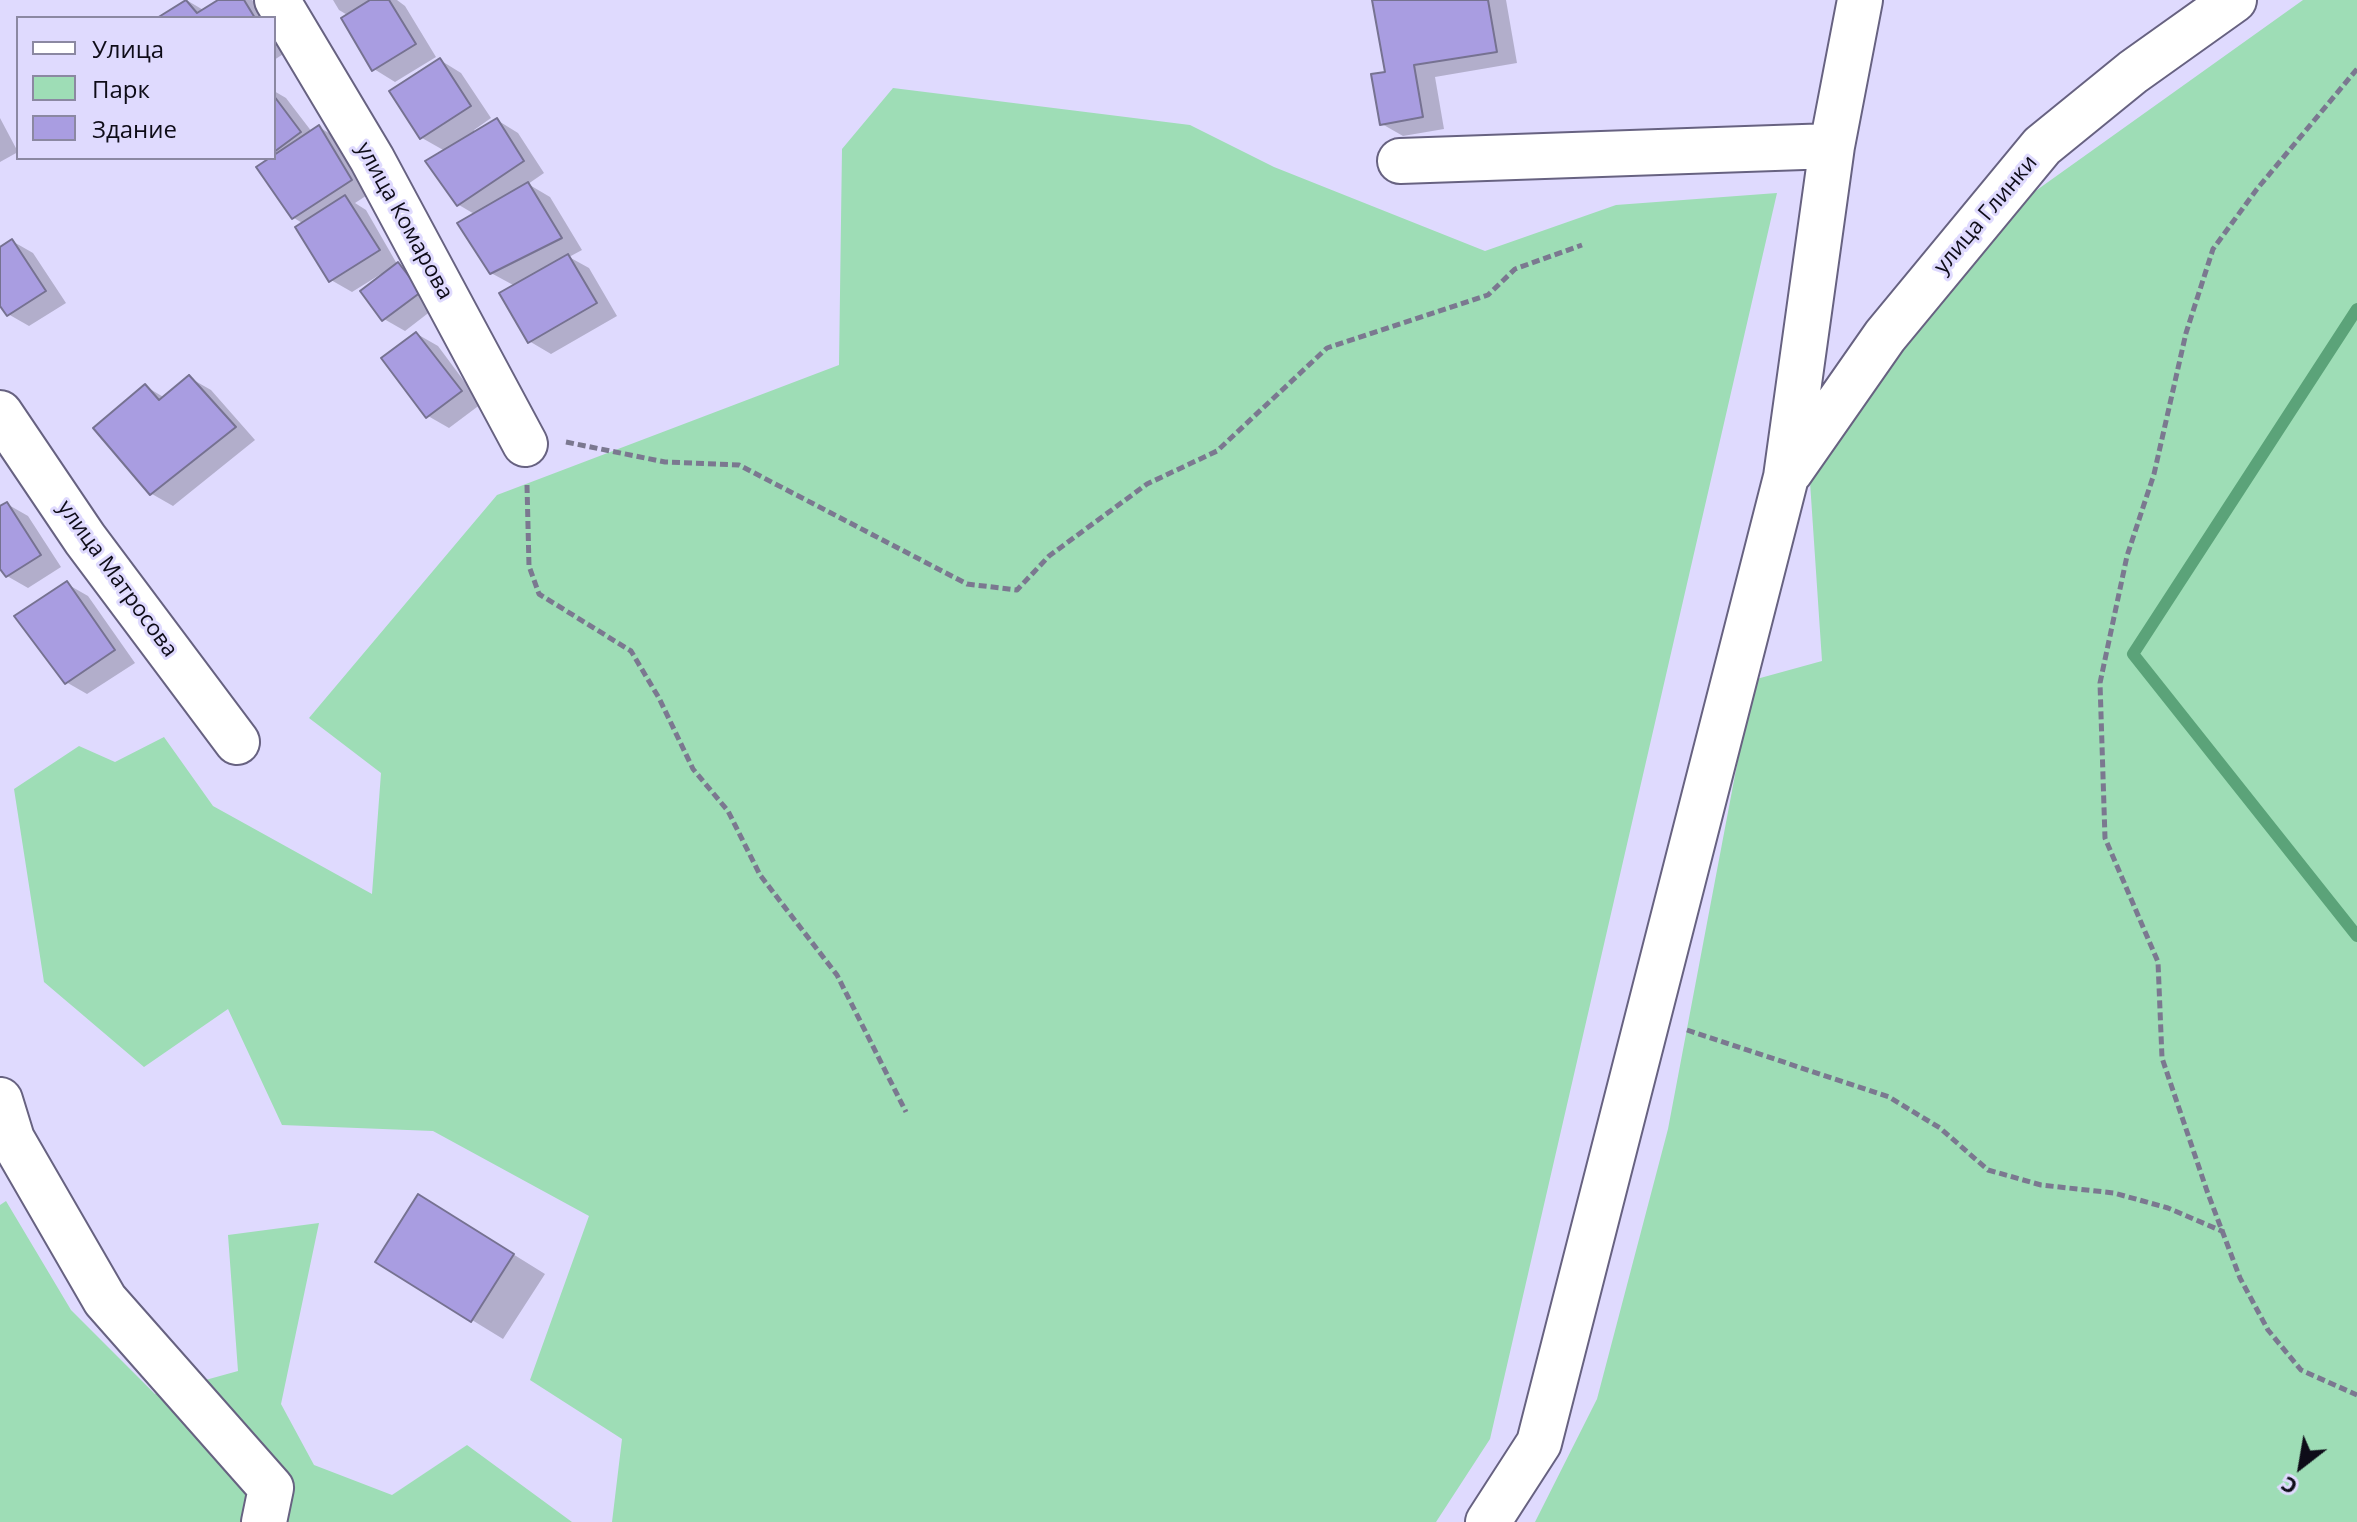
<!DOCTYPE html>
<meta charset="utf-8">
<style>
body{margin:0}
#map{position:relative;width:2357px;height:1522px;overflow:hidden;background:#dfdafe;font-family:"Open Sans",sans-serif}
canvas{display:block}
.legend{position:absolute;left:16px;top:16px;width:260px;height:144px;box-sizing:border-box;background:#dfdafe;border:2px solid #8b88a2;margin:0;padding:10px 14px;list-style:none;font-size:24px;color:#0e0c18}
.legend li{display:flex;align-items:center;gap:16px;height:40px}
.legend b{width:40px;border:2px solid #8b88a2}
.north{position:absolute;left:2261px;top:1426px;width:80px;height:80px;-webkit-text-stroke:6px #dfdafe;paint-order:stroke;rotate:211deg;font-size:22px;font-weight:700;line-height:32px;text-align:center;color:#0e0c18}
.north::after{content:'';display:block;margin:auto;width:28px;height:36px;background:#0e0c18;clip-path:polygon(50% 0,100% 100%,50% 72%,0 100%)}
</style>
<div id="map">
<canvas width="2357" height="1522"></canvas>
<ul class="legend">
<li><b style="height:10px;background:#fff"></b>Улица</li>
<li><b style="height:22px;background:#9eddb6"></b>Парк</li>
<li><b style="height:22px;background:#a99de1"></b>Здание</li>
</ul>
<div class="north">С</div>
</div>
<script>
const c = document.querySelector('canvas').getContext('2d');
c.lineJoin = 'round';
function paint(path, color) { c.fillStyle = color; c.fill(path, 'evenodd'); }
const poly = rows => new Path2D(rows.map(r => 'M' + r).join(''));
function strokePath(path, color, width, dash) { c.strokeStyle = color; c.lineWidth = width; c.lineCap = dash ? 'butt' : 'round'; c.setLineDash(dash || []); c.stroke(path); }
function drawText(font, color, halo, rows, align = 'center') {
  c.font = font + ' "Open Sans",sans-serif'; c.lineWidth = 6; c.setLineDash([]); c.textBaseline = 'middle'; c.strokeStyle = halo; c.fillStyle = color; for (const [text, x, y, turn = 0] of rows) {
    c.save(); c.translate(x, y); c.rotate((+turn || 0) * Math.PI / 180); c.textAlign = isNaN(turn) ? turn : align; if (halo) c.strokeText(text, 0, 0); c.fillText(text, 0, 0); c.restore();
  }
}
paint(poly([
 [2303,0,2357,0,2357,1522,1535,1522,1597,1399,1668,1129,1753,680,1822,661,1810,482,1878,345,1964,242],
 [893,88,1190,125,1274,167,1485,251,1616,205,1777,193,1490,1439,1436,1522,612,1522,622,1439,530,1380,589,1216,433,1131,282,1125,228,1009,144,1067,44,982,14,789,79,746,115,762,164,737,213,806,372,894,381,773,309,718,497,495,839,365,842,149],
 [6,1201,71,1310,155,1394,238,1371,228,1235,319,1223,281,1404,314,1465,392,1495,467,1445,572,1522,0,1522,0,1205]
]), '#9eddb6');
paint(poly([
 [222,0,252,0,267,18,160,18,188,1,205,11],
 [333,0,397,0,405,6,436,57,395,82,374,69,349,16,339,10],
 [1374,0,1506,0,1517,63,1435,77,1444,129,1403,136,1382,124,1387,74],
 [274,29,288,51,274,60],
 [440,60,461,73,491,118,474,130,475,133,497,120,518,133,544,173,528,184,550,197,582,250,569,257,589,268,617,316,551,354,529,341,515,286,491,273,476,215,459,205,445,151,422,138],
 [274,91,286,98,312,132,319,127,340,140,372,192,355,203,366,210,397,264,420,276,440,304,405,331,384,319,381,274,352,292,331,280,304,224,294,218,259,167,266,161,264,158,274,158],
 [0,118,18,152,0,162],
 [12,241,33,253,66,303,29,326,8,314,0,303,0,249],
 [417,334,438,346,481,404,449,428,428,416],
 [190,378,211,390,255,440,173,506,152,494,95,428,145,386,165,398],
 [7,504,28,516,61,567,28,588,7,576,0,566,0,508],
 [67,584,88,596,135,663,87,694,66,682],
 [450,1215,545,1274,503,1339,472,1320]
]), '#0003');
strokePath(poly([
 [2357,309,2133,654,2357,936]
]), '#5ba379', 12);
const building = poly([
 [186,0,197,13,218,0,244,0,255,18,157,18,186,0],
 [370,0,389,0,416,44,372,71,341,18,370,0],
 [1372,0,1488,0,1497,52,1414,65,1423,117,1380,125,1371,74,1385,72,1372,0],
 [440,58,471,106,420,139,389,91,440,58],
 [274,96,301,132,274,152,274,96],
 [497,118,524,161,457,206,425,161,497,118],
 [319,125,352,180,292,219,256,167,319,125],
 [528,182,562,238,490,274,457,223,528,182],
 [345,195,380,250,329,282,295,227,345,195],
 [12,239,46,291,7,316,0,306,0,247,12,239],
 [568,254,597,303,528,343,499,293,568,254],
 [398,262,421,292,382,321,360,291,398,262],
 [416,332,462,391,426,418,381,358,416,332],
 [189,375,236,427,150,495,93,428,145,384,159,400,189,375],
 [7,502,41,555,6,577,0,569,0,506,7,502],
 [67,581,115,650,65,684,14,616,67,581],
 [418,1194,514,1254,471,1322,375,1262,418,1194]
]);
paint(building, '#a99de1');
strokePath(building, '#767291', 2);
const minor = poly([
 [277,0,372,159,525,444],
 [1400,161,1832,146],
 [0,413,85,539,237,742],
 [1790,472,1885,336,2042,146,2133,72,2234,0],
 [0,1100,12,1139,105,1300,271,1488,264,1522],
 [1488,1522,1539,1443,1786,477,1832,146,1860,0]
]);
strokePath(minor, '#676281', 48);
strokePath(poly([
 [2357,69,2257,189,2213,249,2186,333,2154,474,2127,556,2100,683,2105,838,2158,962,2162,1058,2207,1191,2240,1278,2268,1330,2301,1370,2357,1395],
 [566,442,665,462,739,465,967,584,1017,590,1049,556,1147,484,1217,451,1327,348,1488,295,1515,269,1582,245],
 [527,485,529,566,539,594,631,651,659,698,693,769,728,811,760,875,837,975,906,1112],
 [1687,1030,1889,1097,1940,1128,1988,1170,2041,1185,2114,1193,2168,1208,2224,1232]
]), '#7b7890', 5, [8, 4]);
strokePath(minor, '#fff', 44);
drawText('22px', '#0e0c18', '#dfdafe', [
 ["улица Глинки",1986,215,-50],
 ["улица Комарова",404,221,61],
 ["улица Матросова",117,579,54]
]);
</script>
